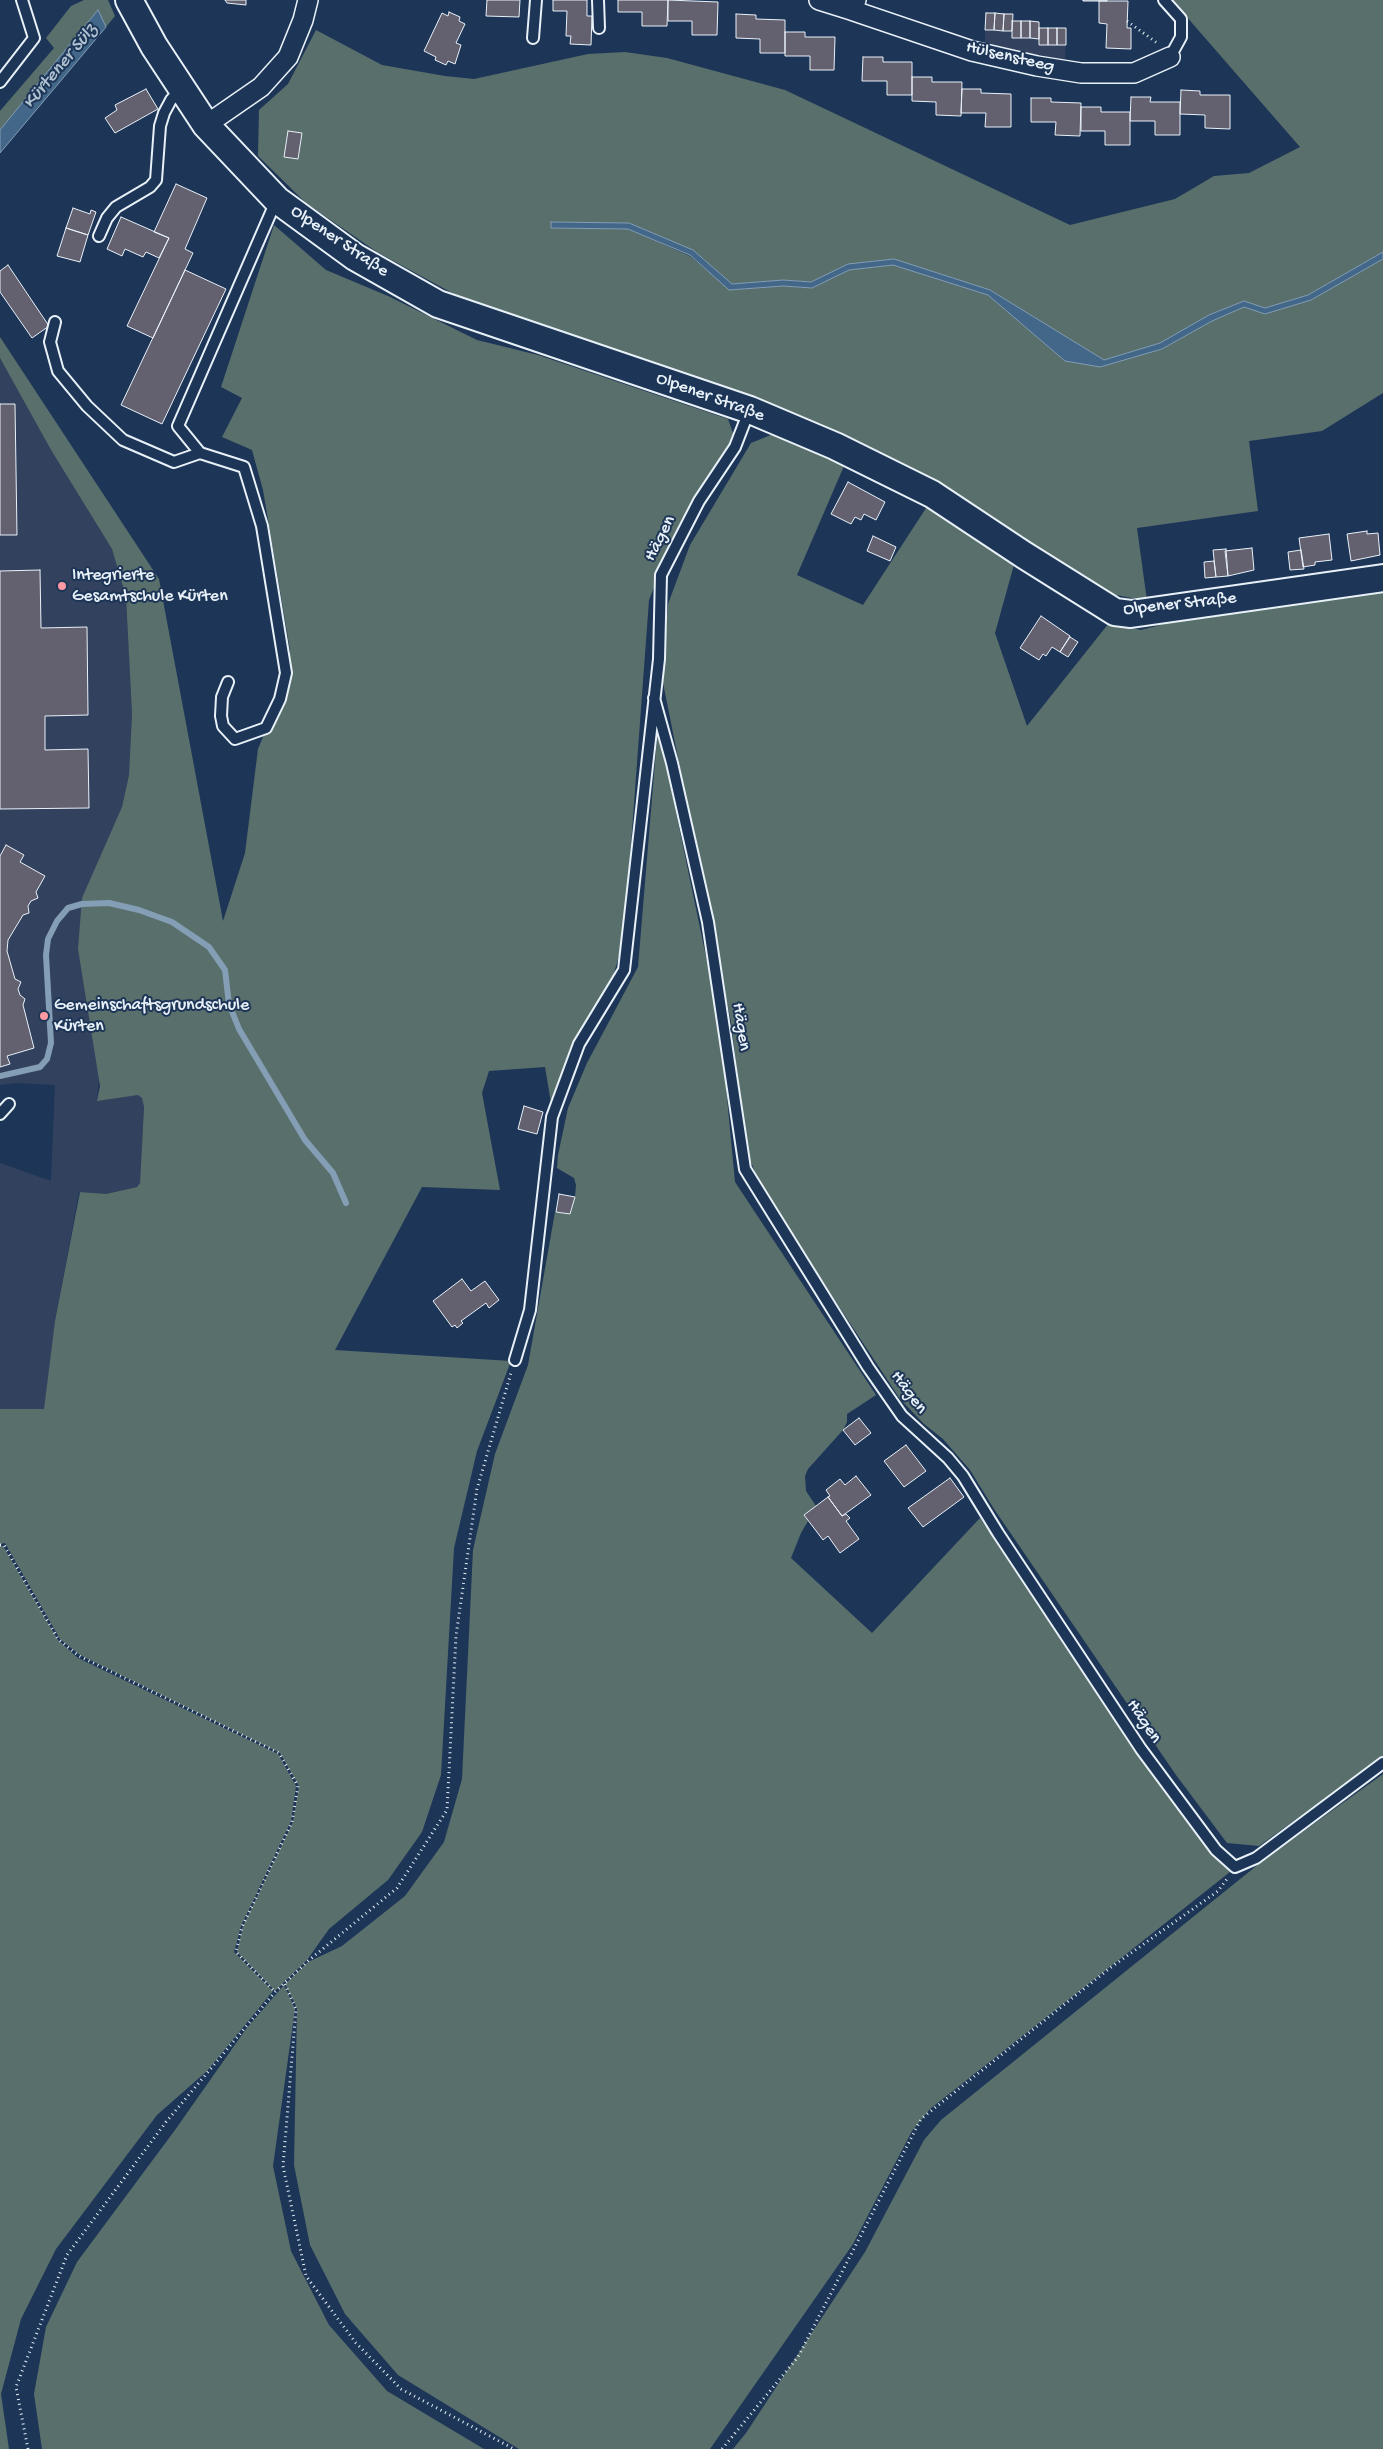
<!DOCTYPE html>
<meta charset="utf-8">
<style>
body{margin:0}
canvas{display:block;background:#1d3557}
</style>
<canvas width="1383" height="2449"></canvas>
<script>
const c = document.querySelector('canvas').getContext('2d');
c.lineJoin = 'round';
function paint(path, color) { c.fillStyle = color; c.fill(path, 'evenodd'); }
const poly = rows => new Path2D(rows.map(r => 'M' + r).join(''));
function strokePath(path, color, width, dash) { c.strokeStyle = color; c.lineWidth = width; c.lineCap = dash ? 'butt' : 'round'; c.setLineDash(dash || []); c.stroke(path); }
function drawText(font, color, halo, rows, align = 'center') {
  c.font = font + ' "Gochi Hand",sans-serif'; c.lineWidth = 4; c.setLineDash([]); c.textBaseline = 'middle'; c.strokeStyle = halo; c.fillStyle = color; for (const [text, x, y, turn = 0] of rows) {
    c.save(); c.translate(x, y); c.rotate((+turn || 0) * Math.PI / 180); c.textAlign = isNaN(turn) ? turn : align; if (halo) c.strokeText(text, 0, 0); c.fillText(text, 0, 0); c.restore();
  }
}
paint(poly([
 [985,13,1013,13,1013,21,1039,21,1040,28,1066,29,1065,60,1017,51,985,42],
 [0,358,51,450,112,549,126,597,132,714,129,775,122,807,97,1100,138,1095,142,1098,144,1107,140,1183,137,1187,106,1194,79,1192,55,1321,44,1410,0,1409,0,1163,51,1181,55,1085,17,1083,0,1085]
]), '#32425e');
paint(poly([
 [84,0,108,0,115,16,106,27,98,10,0,130,0,111,54,48,46,38,71,6],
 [1172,0,1383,0,1383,252,1308,295,1265,308,1244,301,1209,315,1160,343,1104,360,990,290,894,259,848,264,811,282,783,280,732,284,693,250,629,223,551,222,551,228,628,229,690,256,730,290,783,286,812,288,849,270,893,265,988,295,1065,361,1100,367,1162,349,1212,321,1244,307,1265,314,1311,300,1383,259,1383,393,1322,431,1249,441,1258,511,1137,528,1147,601,1111,594,941,486,853,439,753,399,491,310,454,294,377,252,306,203,258,156,259,110,288,84,316,30,382,65,445,76,474,79,588,54,625,52,667,58,785,90,1070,225,1175,199,1214,176,1249,173,1300,147],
 [274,225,326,270,388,296,477,340,538,355,728,419,734,436,674,537,649,600,624,939,611,983,570,1054,551,1103,545,1067,489,1071,482,1093,500,1190,422,1187,335,1350,511,1361,477,1451,454,1548,441,1775,422,1832,388,1880,329,1929,307,1960,275,1991,237,1952,243,1926,293,1822,299,1786,280,1753,80,1655,60,1639,5,1543,0,1544,0,1409,44,1409,55,1321,80,1192,106,1194,137,1187,140,1183,144,1107,142,1098,138,1095,97,1101,100,1086,78,949,82,898,122,807,129,775,132,714,126,597,112,549,51,450,0,358,0,337,159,579,223,921,245,853,258,749,286,681,290,650,263,490,252,450,222,437,242,398,221,387],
 [773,434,847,459,797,575,863,605,930,502,1015,561,995,633,1027,726,1109,623,1141,630,1196,616,1383,592,1383,1757,1259,1846,1227,1843,1176,1775,994,1509,970,1470,943,1439,924,1424,900,1399,762,1190,747,1152,731,1022,662,678,668,604,690,545,751,443],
 [658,726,720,1024,735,1182,876,1395,847,1414,847,1422,843,1430,808,1469,805,1476,806,1491,816,1506,804,1515,808,1521,801,1533,791,1558,872,1633,980,1518,1162,1784,1230,1872,930,2109,912,2131,853,2244,710,2449,519,2449,398,2375,345,2314,310,2245,294,2165,297,2008,285,1984,308,1962,342,1946,405,1896,444,1842,462,1779,473,1550,495,1454,528,1365,555,1212,570,1214,575,1197,576,1185,574,1178,557,1168,558,1155,568,1108,587,1063,638,967],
 [0,1546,3,1546,58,1640,78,1658,278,1754,296,1786,291,1821,241,1926,234,1952,273,1991,207,2071,157,2115,56,2249,21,2319,1,2394,9,2449,0,2449],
 [1383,1774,1383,2449,733,2449,746,2433,865,2252,924,2140,941,2120,1265,1859],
 [284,1985,295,2009,273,2166,291,2251,329,2325,387,2391,484,2449,42,2449,34,2394,46,2327,77,2262,175,2130,246,2029]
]), '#596f6c');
const water = poly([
 [98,10,106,27,0,153,0,130,98,10],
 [551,222,629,223,693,250,732,284,783,280,811,282,848,264,894,259,990,290,1104,360,1160,343,1209,315,1244,301,1265,308,1308,295,1383,252,1383,259,1311,300,1265,314,1244,307,1212,321,1162,349,1100,367,1065,361,988,295,893,265,849,270,812,288,783,286,729,290,690,255,628,229,551,228,551,222]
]);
paint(water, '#426789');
strokePath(water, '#849eb5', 1);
strokePath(poly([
 [0,1076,40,1067,47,1059,51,1043,46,955,48,939,57,921,68,908,82,904,109,903,139,910,172,922,209,947,225,970,229,1004,239,1029,305,1140,333,1173,346,1203]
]), '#849eb5', 6);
const building = poly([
 [225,0,246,0,246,5,227,3,225,0],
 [487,0,520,0,519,17,486,16,487,0],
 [553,0,587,0,587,16,592,16,591,45,570,44,571,36,566,36,567,11,553,11,553,0],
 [618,0,668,0,667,26,642,26,642,12,618,12,618,0],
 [668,0,718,2,717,35,692,35,692,21,668,21,668,0],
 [1083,0,1107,0,1107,1,1083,1,1083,0],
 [1099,1,1128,1,1127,28,1131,28,1131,49,1106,48,1107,24,1099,23,1099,1],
 [449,12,460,17,459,21,465,24,456,43,461,45,455,64,448,61,446,65,435,60,436,57,424,51,442,13,448,16,449,12],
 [986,13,995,13,994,30,985,30,986,13],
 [995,13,1004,14,1003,31,994,30,995,13],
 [736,14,756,15,756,19,785,20,785,53,760,53,760,39,736,38,736,14],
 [1004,14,1013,14,1012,31,1003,31,1004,14],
 [1012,21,1021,21,1021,38,1012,38,1012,21],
 [1021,21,1030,21,1030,38,1021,38,1021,21],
 [1030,21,1039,22,1039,39,1030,38,1030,21],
 [1039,28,1048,28,1048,45,1039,45,1039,28],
 [1048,28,1057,28,1057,45,1048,45,1048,28],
 [1057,28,1066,28,1066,45,1057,45,1057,28],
 [785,32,805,32,805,37,835,37,834,70,810,70,810,56,785,56,785,32],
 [863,57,883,57,883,62,912,62,912,95,887,95,887,81,862,81,863,57],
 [912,77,932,77,932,82,962,82,961,116,936,115,936,102,912,101,912,77],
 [146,89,158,109,115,133,105,118,117,110,115,105,146,89],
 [962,89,981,89,981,93,1011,94,1011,127,985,127,986,113,961,113,962,89],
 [1181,90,1200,91,1200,95,1230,95,1230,129,1205,128,1205,115,1180,114,1181,90],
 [1131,97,1151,97,1150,102,1180,102,1180,135,1155,135,1155,121,1130,121,1131,97],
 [1031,98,1051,98,1051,102,1081,103,1080,136,1055,135,1056,122,1031,122,1031,98],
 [1081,107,1101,107,1101,112,1130,112,1130,145,1105,145,1105,131,1081,131,1081,107],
 [288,131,302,133,298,159,284,157,288,131],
 [176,184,207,198,185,249,193,253,153,338,127,326,169,238,154,232,176,184],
 [73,208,90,214,91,210,96,212,88,235,66,228,73,208],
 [121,217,169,238,159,258,146,252,143,257,125,249,122,256,107,249,121,217],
 [66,228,88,235,80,262,57,256,66,228],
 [8,265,49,326,32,338,0,292,0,271,8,265],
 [185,270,226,289,162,424,121,405,185,270],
 [0,404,15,404,17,535,0,535,0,404],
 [848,482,885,502,876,520,864,514,861,520,855,517,851,524,831,514,848,482],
 [1367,531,1367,534,1378,533,1380,555,1351,561,1347,534,1367,531],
 [1329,534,1332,560,1315,562,1315,565,1303,567,1299,538,1329,534],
 [873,536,896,547,890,561,867,551,873,536],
 [1252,548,1254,570,1228,576,1225,551,1252,548],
 [1226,549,1228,576,1216,577,1213,550,1226,549],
 [1301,550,1304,569,1290,570,1288,552,1301,550],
 [1214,561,1216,577,1205,578,1204,562,1214,561],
 [40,570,41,628,87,627,88,715,45,716,45,750,88,749,89,808,0,809,0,571,40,570],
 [1041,616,1070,636,1060,652,1052,647,1046,656,1043,654,1039,660,1020,648,1041,616],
 [1070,637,1078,642,1068,657,1060,652,1070,637],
 [6,845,24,855,20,862,45,876,36,892,38,898,31,901,28,906,29,913,23,915,8,940,7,951,15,979,21,982,18,989,20,995,25,999,23,1005,34,1048,7,1056,10,1064,0,1067,0,856,6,845],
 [524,1106,543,1112,537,1134,518,1129,524,1106],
 [559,1194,575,1197,570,1214,556,1212,559,1194],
 [462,1279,471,1291,485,1281,499,1300,489,1308,486,1303,461,1321,463,1323,457,1328,455,1325,452,1327,433,1301,462,1279],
 [859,1418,871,1433,855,1445,843,1430,859,1418],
 [906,1445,926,1471,904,1487,884,1461,906,1445],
 [856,1476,871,1495,842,1516,828,1497,830,1496,826,1490,840,1479,845,1485,856,1476],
 [950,1478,964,1497,923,1527,908,1508,950,1478],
 [828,1497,842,1516,846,1514,850,1518,846,1521,859,1539,840,1553,828,1536,823,1540,804,1515,828,1497]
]);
paint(building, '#636070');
strokePath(building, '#e8f1f8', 1);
const lane = poly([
 [598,0,599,28],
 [1164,0,1181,19,1181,37,1170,57],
 [533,38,536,0],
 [0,82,34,38,22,0],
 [99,236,107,218,116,207,150,187,156,180,160,126,164,113,171,100,182,88],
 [55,322,50,342,58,371,87,406,123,440,174,462,200,453],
 [228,682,222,697,221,716,223,726,235,739,266,728,280,699,286,673,262,526,244,467,200,453,178,426,276,201],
 [654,698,672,763,708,922,745,1169,868,1367,902,1416,948,1458,963,1476,998,1533,1141,1749,1216,1850,1235,1867,1256,1858,1383,1763],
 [0,1114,9,1104],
 [515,1360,530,1310,552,1117,579,1044,624,970,659,659,661,575,699,501,735,447,749,411]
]);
const street = poly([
 [819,0,851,10,856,0],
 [851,10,972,51,1037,66,1081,73,1134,73,1170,57],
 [206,125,261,87,288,57,303,20,308,0]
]);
const secondary = poly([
 [129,0,154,46,206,125,277,200,355,257,438,304,750,410,835,446,932,494,1024,555,1115,612,1131,614,1383,578]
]);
strokePath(lane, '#e8f1f8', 14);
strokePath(street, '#e8f1f8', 22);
strokePath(secondary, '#e8f1f8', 30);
strokePath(poly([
 [1127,21,1157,43],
 [0,1545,4,1545,58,1639,79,1656,279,1753,298,1786,292,1822,242,1927,236,1952,275,1992],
 [285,1984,296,2009,283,2166,306,2276,356,2343,401,2389,514,2449],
 [28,2449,16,2387,67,2255,166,2122,275,1992,308,1961,397,1888,447,1810,456,1636,477,1489,511,1373],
 [722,2449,798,2357,921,2119,1110,1968,1218,1891,1227,1879]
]), '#e8f1f8', 3, [1, 4]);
strokePath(lane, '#1d3557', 10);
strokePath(street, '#1d3557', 19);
strokePath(secondary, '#1d3557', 26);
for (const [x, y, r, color] of [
 [62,586,5,"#ff9aa2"],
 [44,1016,5,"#ff9aa2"]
]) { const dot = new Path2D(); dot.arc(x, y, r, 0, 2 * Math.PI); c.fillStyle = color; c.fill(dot); strokePath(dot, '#1d3557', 2); }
drawText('18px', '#e8f1f8', '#1d3557', [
 ["Hülsensteeg",1010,58,13],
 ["Olpener Straße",339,242,34],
 ["Olpener Straße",710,398,20],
 ["Hägen",661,539,-63],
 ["Olpener Straße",1180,605,-6],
 ["Hägen",740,1027,81],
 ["Hägen",908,1393,53],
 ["Hägen",1143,1722,56]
]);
drawText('18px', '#e8f1f8', '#1d3557', [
 ["Integrierte",72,576],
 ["Gesamtschule Kürten",72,597],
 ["Gemeinschaftsgrundschule",54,1006],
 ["Kürten",54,1027]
], 'left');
drawText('italic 19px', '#aec1d1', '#1d3557', [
 ["Kürtener Sülz",61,67,-50]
]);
</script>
